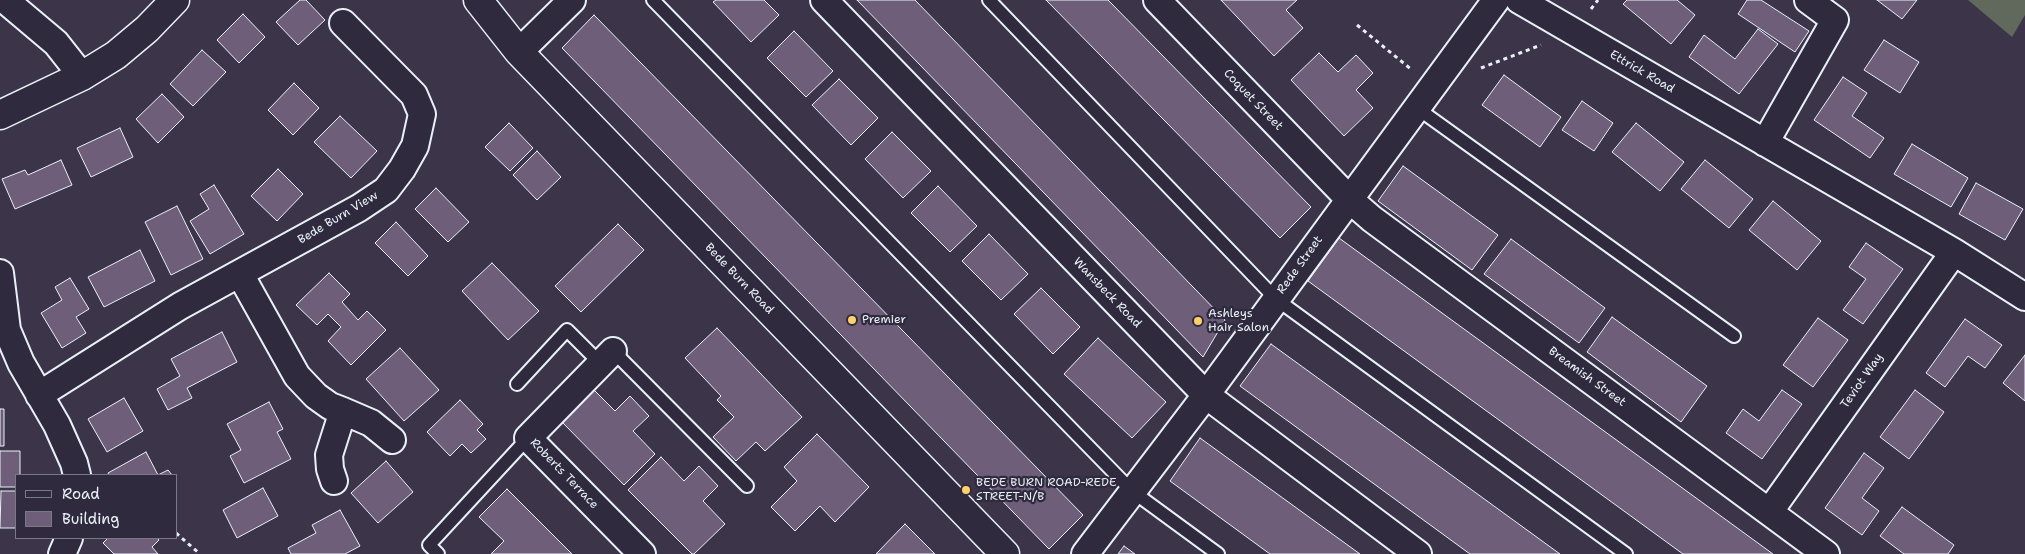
<!DOCTYPE html>
<style>
body{margin:0}
#map{position:relative;width:2025px;height:554px;overflow:hidden;background:#3c3449;font-family:"Shantell Sans",sans-serif}
canvas{display:block}
.legend{position:absolute;left:15px;top:474px;width:162px;height:65px;box-sizing:border-box;background:#2f2a3d;border:1px solid #797a88;margin:0;padding:6px 9px;list-style:none;font-size:15px;color:#e8f1f8}
.legend li{display:flex;align-items:center;gap:10px;height:25px}
.legend b{width:25px;border:1px solid #797a88}
</style>
<div id="map">
<canvas width="2025" height="554"></canvas>
<ul class="legend">
<li><b style="height:6px;background:#2f2a3d"></b>Road</li>
<li><b style="height:14px;background:#6e5e7a"></b>Building</li>
</ul>
</div>
<script>
const c = document.querySelector('canvas').getContext('2d');
c.lineJoin = 'round';
function paint(path, color) { c.fillStyle = color; c.fill(path, 'evenodd'); }
const poly = rows => new Path2D(rows.map(r => 'M' + r).join(''));
function strokePath(path, color, width, dash) { c.strokeStyle = color; c.lineWidth = width; c.lineCap = dash ? 'butt' : 'round'; c.setLineDash(dash || []); c.stroke(path); }
function drawText(font, color, halo, rows, align = 'center') {
  c.font = font + ' "Shantell Sans",sans-serif'; c.lineWidth = 4.5; c.setLineDash([]); c.textBaseline = 'middle'; c.strokeStyle = halo; c.fillStyle = color; for (const [text, x, y, turn = 0] of rows) {
    c.save(); c.translate(x, y); c.rotate((+turn || 0) * Math.PI / 180); c.textAlign = isNaN(turn) ? turn : align; if (halo) c.strokeText(text, 0, 0); c.fillText(text, 0, 0); c.restore();
  }
}
paint(poly([
 [1968,0,2025,0,2025,15,2012,37]
]), '#61695c');
const building = poly([
 [300,0,306,0,325,20,298,45,276,22,300,0],
 [716,0,764,0,779,15,751,42,713,2,716,0],
 [857,0,915,0,1225,320,1203,357,857,0],
 [1046,0,1108,0,1311,207,1280,238,1046,0],
 [1221,0,1297,0,1286,10,1303,28,1274,56,1221,0],
 [1627,0,1677,0,1695,15,1671,44,1623,4,1627,0],
 [1747,0,1761,0,1809,31,1795,52,1738,14,1747,0],
 [1877,0,1917,0,1902,19,1877,0],
 [243,14,265,37,239,63,217,40,243,14],
 [594,15,1083,515,1049,549,562,48,594,15],
 [1758,29,1778,44,1739,94,1689,57,1704,35,1735,59,1758,29],
 [794,31,833,71,806,97,767,58,794,31],
 [1884,40,1919,62,1900,93,1864,70,1884,40],
 [202,50,226,72,193,106,170,84,202,50],
 [1319,53,1338,72,1356,55,1373,73,1356,90,1373,108,1344,136,1291,80,1319,53],
 [1504,75,1561,117,1540,147,1482,105,1504,75],
 [1843,77,1867,93,1852,116,1884,138,1870,158,1814,120,1843,77],
 [839,79,878,118,851,145,812,105,839,79],
 [294,83,319,108,293,135,268,110,294,83],
 [162,94,184,117,158,143,136,119,162,94],
 [1582,101,1613,123,1594,151,1562,130,1582,101],
 [340,116,377,151,351,178,314,142,340,116],
 [509,123,533,148,510,171,485,147,509,123],
 [1636,123,1684,162,1660,191,1612,152,1636,123],
 [120,128,133,157,91,177,77,148,120,128],
 [892,132,931,171,903,198,865,159,892,132],
 [1912,144,1968,178,1951,207,1894,174,1912,144],
 [537,151,561,177,537,200,513,175,537,151],
 [61,160,72,185,15,209,2,179,25,170,28,175,61,160],
 [1705,160,1753,199,1729,228,1681,189,1705,160],
 [1403,166,1498,235,1472,270,1378,201,1403,166],
 [278,169,303,194,277,221,251,196,278,169],
 [1976,183,2023,209,2005,240,1959,214,1976,183],
 [214,185,244,234,210,254,190,221,209,209,200,194,214,185],
 [938,186,977,226,950,252,911,213,938,186],
 [436,188,469,222,448,242,415,209,436,188],
 [1773,201,1821,241,1797,270,1749,230,1773,201],
 [177,206,203,259,171,275,145,222,177,206],
 [396,222,428,256,408,276,375,243,396,222],
 [618,224,644,250,581,312,555,286,618,224],
 [989,234,1028,274,1001,300,962,261,989,234],
 [1339,238,1773,554,1683,554,1308,281,1339,238],
 [1511,239,1605,308,1579,343,1484,274,1511,239],
 [1866,243,1903,269,1863,324,1843,310,1866,279,1849,267,1866,243],
 [140,250,155,281,104,307,88,277,140,250],
 [492,263,539,311,508,340,462,291,492,263],
 [329,273,350,294,342,302,358,320,367,311,386,330,351,365,328,341,341,327,328,314,317,325,296,305,329,273],
 [70,278,89,309,76,317,86,333,62,348,41,313,62,300,55,287,70,278],
 [1041,288,1080,327,1053,354,1014,314,1041,288],
 [1612,317,1707,386,1681,422,1587,352,1612,317],
 [1818,318,1848,340,1813,387,1783,365,1818,318],
 [1965,319,2002,345,1985,368,1968,356,1945,387,1926,373,1965,319],
 [717,328,802,417,765,451,756,442,736,461,713,437,734,417,717,400,721,396,685,358,717,328],
 [222,332,237,362,187,388,192,398,168,410,157,389,180,376,171,359,222,332],
 [1098,338,1166,402,1132,438,1064,374,1098,338],
 [1271,344,1560,554,1470,554,1240,386,1271,344],
 [400,348,439,390,404,421,366,379,400,348],
 [2025,355,2025,401,2003,383,2025,355],
 [591,387,615,411,630,396,649,416,633,431,655,454,624,485,559,419,591,387],
 [1782,390,1802,404,1762,459,1726,433,1743,409,1759,421,1782,390],
 [1915,390,1944,412,1909,459,1880,437,1915,390],
 [124,398,143,431,107,452,88,419,124,398],
 [460,400,483,424,477,430,486,439,471,453,462,444,450,456,427,432,460,400],
 [269,402,283,429,277,432,291,459,244,483,230,456,241,450,227,424,269,402],
 [0,409,4,409,4,446,0,446,0,409],
 [817,434,869,487,835,522,820,506,795,531,771,507,797,481,784,467,817,434],
 [1200,438,1360,554,1270,554,1170,481,1200,438],
 [0,451,20,451,20,475,16,475,16,487,0,487,0,451],
 [146,452,158,475,168,470,172,475,109,475,108,473,146,452],
 [1864,453,1884,468,1862,498,1879,511,1862,535,1825,508,1864,453],
 [661,457,684,481,699,466,718,486,703,501,725,524,694,554,692,554,628,490,661,457],
 [386,461,413,492,378,523,351,493,386,461],
 [263,488,278,516,237,538,223,510,263,488],
 [507,489,572,554,491,554,504,541,479,517,507,489],
 [1,491,16,491,16,528,0,528,1,491],
 [1902,507,1954,545,1948,554,1904,554,1880,536,1902,507],
 [340,510,360,546,345,554,291,554,288,548,316,533,312,525,340,510],
 [905,524,935,554,876,554,905,524],
 [108,538,157,538,159,540,152,547,158,554,114,554,103,543,108,538],
 [1124,546,1135,554,1118,554,1124,546]
]);
paint(building, '#6e5e7a');
strokePath(building, '#e8f1f8', 1);
const service = poly([
 [653,0,1132,491,1218,554],
 [989,0,1276,299,1626,554],
 [1417,108,1734,336],
 [613,351,747,486],
 [517,384,567,330,601,364],
 [438,554,429,545,528,438]
]);
const minor = poly([
 [5,0,56,43,82,76],
 [824,0,1206,395,1418,554],
 [1157,0,1349,199,1372,219,1826,554],
 [1519,0,1954,252,2025,297],
 [519,52,572,0],
 [1765,143,1835,20,1808,0],
 [0,273,7,330,21,363,57,425,74,463,77,475],
 [240,274,297,376,316,396,330,406,343,411],
 [613,351,528,438,642,554],
 [39,395,180,306,359,208,386,190,402,169,415,146,422,114,414,95,343,23],
 [334,481,330,469,329,455,343,411,371,423,392,440],
 [1770,511,1954,252],
 [62,554,69,538],
 [1085,554,1206,395,1496,0]
]);
const tertiary = poly([
 [0,115,82,76,116,55,147,29,175,0]
]);
const secondary = poly([
 [478,0,519,52,1005,554]
]);
strokePath(service, '#e8f1f8', 16);
strokePath(minor, '#e8f1f8', 30);
strokePath(tertiary, '#e8f1f8', 31);
strokePath(secondary, '#e8f1f8', 31);
strokePath(poly([
 [1591,9,1598,0],
 [1357,25,1412,70],
 [1481,68,1541,45],
 [176,533,200,554]
]), '#e8f1f8', 3, [4, 4]);
strokePath(service, '#2f2a3d', 12);
strokePath(minor, '#2f2a3d', 26);
strokePath(tertiary, '#2f2a3d', 28);
strokePath(secondary, '#2f2a3d', 28);
for (const [x, y, r, color] of [
 [852,320,5,"#ffd166"],
 [1198,321,5,"#ffd166"],
 [966,490,5,"#ffd166"]
]) { const dot = new Path2D(); dot.arc(x, y, r, 0, 2 * Math.PI); c.fillStyle = color; c.fill(dot); strokePath(dot, '#2f2a3d', 2); }
drawText('12px', '#e8f1f8', '#2f2a3d', [
 ["Ettrick Road",1642,72,30],
 ["Coquet Street",1253,100,46],
 ["Bede Burn View",338,218,-31],
 ["Rede Street",1300,265,-54],
 ["Bede Burn Road",739,279,46],
 ["Wansbeck Road",1107,293,46],
 ["Breamish Street",1587,377,36],
 ["Teviot Way",1862,381,-55],
 ["Roberts Terrace",564,474,46]
]);
drawText('12px', '#e8f1f8', '#2f2a3d', [
 ["Ashleys",1208,314],
 ["Hair Salon",1208,328],
 ["Premier",862,320],
 ["BEDE BURN ROAD-REDE",976,483],
 ["STREET-N/B",976,497]
], 'left');
</script>
